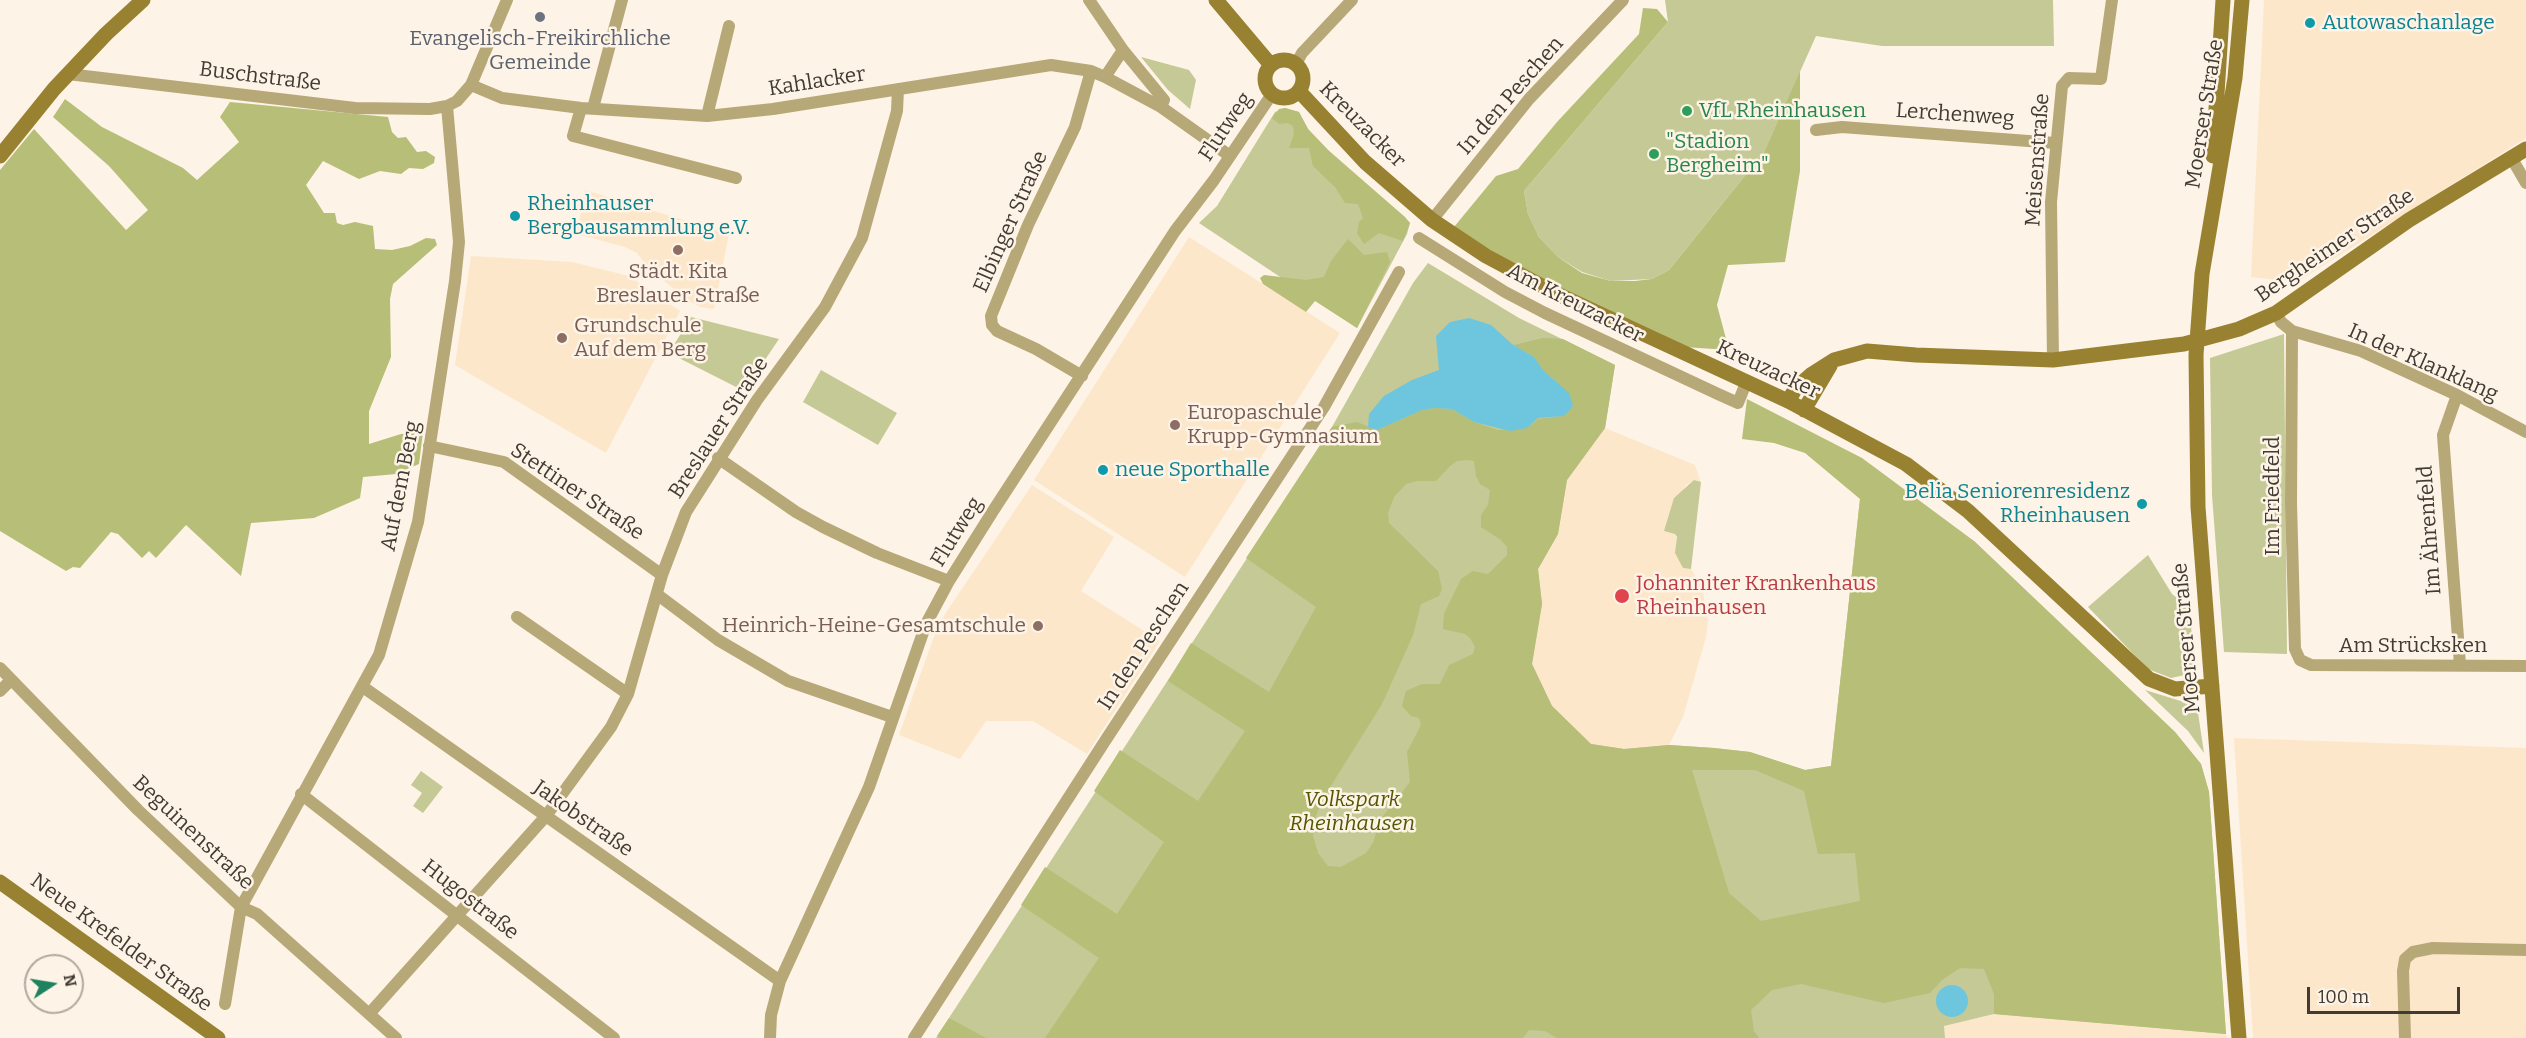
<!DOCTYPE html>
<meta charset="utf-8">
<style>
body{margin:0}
#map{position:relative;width:2526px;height:1038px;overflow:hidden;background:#fdf3e6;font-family:Bitter,serif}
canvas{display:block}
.north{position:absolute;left:24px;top:954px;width:60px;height:60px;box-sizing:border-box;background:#fdf3e6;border:2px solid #b2a99e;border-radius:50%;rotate:78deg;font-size:16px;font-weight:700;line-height:24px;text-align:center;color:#423b33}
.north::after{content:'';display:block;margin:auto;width:21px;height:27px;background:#1d825d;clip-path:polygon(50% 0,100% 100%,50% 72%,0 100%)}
.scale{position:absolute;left:2307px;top:987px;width:153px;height:27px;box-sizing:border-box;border:3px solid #423b33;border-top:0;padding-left:8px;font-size:18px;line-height:21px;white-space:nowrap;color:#423b33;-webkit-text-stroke:4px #fdf3e6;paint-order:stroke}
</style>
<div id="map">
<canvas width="2526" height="1038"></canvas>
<div class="north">N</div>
<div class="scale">100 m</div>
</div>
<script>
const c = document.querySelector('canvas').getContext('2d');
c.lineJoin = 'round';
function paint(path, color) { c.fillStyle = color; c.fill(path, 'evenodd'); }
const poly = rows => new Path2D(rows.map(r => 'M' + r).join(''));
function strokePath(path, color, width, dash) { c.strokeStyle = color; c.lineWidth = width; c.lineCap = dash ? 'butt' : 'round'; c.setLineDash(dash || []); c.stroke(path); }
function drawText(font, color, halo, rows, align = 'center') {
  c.font = font + ' Bitter,serif'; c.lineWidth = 5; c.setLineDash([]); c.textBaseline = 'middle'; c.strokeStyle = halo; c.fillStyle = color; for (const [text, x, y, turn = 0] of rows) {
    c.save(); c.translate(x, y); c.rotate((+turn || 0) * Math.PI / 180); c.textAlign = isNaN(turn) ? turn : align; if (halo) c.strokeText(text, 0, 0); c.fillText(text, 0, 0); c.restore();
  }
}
paint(poly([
 [2264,0,2526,0,2526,138,2297,282,2251,277],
 [585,190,729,234,714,309,700,307,686,299,648,268,637,253,625,247,577,234],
 [1189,237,1340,333,1185,577,1034,480],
 [471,256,572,262,629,276,680,311,606,453,455,365],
 [1605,428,1695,465,1701,482,1694,480,1685,486,1675,534,1683,568,1691,569,1702,587,1708,620,1706,637,1683,717,1669,745,1623,749,1591,744,1552,706,1532,664,1542,604,1538,569,1558,534,1567,480],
 [1032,485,1114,537,1081,591,1160,641,1087,754,1033,721,986,721,960,759,899,735,933,639,945,614],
 [2234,738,2526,748,2526,1038,2253,1038],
 [1994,1014,2226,1034,2227,1038,1945,1038,1943,1026]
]), '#fde7cb');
paint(poly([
 [1665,0,2053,0,2054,46,1882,46,1816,36,1764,152,1669,270,1652,279,1611,281,1582,272,1558,257,1539,237,1528,214,1524,191,1668,22],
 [1141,57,1189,70,1196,80,1190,109,1168,90],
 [1285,108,1299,112,1308,129,1328,150,1410,223,1407,234,1357,328,1199,223,1217,206,1275,112],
 [1428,263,1519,318,1615,365,1605,428,1567,480,1558,534,1538,569,1542,604,1532,664,1552,706,1591,744,1624,749,1669,745,1714,748,1750,752,1805,770,1831,766,1860,499,1974,541,2175,732,2201,764,2209,792,2226,1034,1994,1014,1944,1026,1945,1038,936,1038,1332,427,1413,283],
 [691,317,779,339,744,391,669,353],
 [2284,334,2287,654,2224,652,2212,495,2210,358],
 [821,370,897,413,878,445,803,402],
 [1694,480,1701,482,1691,569,1683,568,1675,553,1677,537,1675,534,1664,531,1674,498],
 [2148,555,2172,594,2190,608,2194,673,2171,678,2148,669,2088,607],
 [2145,690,2197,706,2204,753,2188,731],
 [421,771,443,787,423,813,413,806,422,793,411,785]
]), '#c4c995');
paint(poly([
 [1643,8,1657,9,1668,22,1524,191,1528,214,1539,237,1558,257,1582,273,1611,281,1635,281,1652,279,1669,270,1764,152,1800,71,1800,171,1785,262,1728,265,1717,305,1729,350,1684,347,1611,314,1499,257,1454,227,1496,176,1518,169,1557,122,1639,34],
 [65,99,102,127,183,168,197,180,239,142,220,117,230,102,388,117,392,132,398,138,406,137,417,152,426,151,435,157,434,163,423,169,409,168,401,174,380,171,359,179,323,161,306,185,324,213,335,213,337,223,343,225,355,222,373,226,375,249,392,250,410,246,426,238,435,239,437,245,393,284,390,299,391,357,369,411,369,444,401,434,423,432,419,464,396,474,363,477,360,498,314,518,251,523,241,576,186,525,156,558,149,551,142,558,118,534,111,532,80,568,73,567,66,571,0,531,0,170,34,129,126,230,148,210,109,166,53,117],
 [1285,108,1299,112,1308,129,1328,150,1405,217,1410,223,1403,241,1379,233,1364,244,1357,233,1359,222,1363,218,1358,204,1345,203,1335,187,1313,166,1309,148,1289,148,1294,134,1293,126,1288,123,1279,124,1272,118,1279,109],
 [1348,239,1364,255,1387,252,1390,262,1357,328,1315,301,1306,312,1263,284,1260,278,1264,275,1306,280,1324,277,1331,261],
 [1543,338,1563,339,1615,365,1605,428,1567,480,1558,534,1538,569,1542,604,1532,664,1552,706,1591,744,1624,749,1669,745,1714,748,1750,752,1805,770,1831,766,1860,499,1805,453,1774,443,1742,439,1747,399,1862,458,1974,541,2175,732,2201,764,2209,792,2226,1034,1994,1014,1994,994,1984,969,1960,968,1942,980,1930,993,1884,1003,1801,984,1772,990,1751,1010,1754,1031,1759,1038,1557,1038,1545,1031,1529,1030,1523,1038,1045,1038,1099,958,1021,905,1045,867,1117,914,1164,842,1094,791,1120,750,1198,801,1245,731,1168,681,1191,643,1269,692,1316,607,1246,558,1332,427,1357,422,1377,430,1422,410,1434,408,1452,409,1474,422,1498,430,1527,428,1538,419,1564,416,1558,383,1543,370,1534,357,1514,345],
 [1467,460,1474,461,1476,476,1480,484,1490,490,1488,505,1481,515,1481,527,1501,540,1507,547,1507,555,1488,574,1473,571,1461,579,1444,614,1443,629,1465,634,1470,638,1475,647,1473,654,1449,665,1440,684,1422,684,1406,691,1402,706,1411,716,1419,718,1421,725,1407,752,1410,782,1380,820,1373,843,1366,853,1341,867,1328,866,1318,853,1313,836,1314,821,1322,800,1382,704,1413,635,1421,604,1439,596,1442,589,1438,571,1389,523,1388,513,1394,497,1406,484,1417,481,1436,481,1450,466,1457,461],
 [1692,770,1755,770,1804,791,1818,854,1855,853,1860,901,1761,921,1729,893],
 [949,1018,986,1038,940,1038,937,1036]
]), '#b7be78');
paint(poly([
 [1469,318,1491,325,1512,344,1534,357,1543,370,1569,393,1573,406,1564,416,1538,418,1527,428,1510,431,1474,422,1452,409,1434,408,1422,410,1377,430,1368,427,1369,414,1384,396,1412,380,1439,370,1436,336,1450,322],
 '1936 1001a16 16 0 1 1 32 0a16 16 0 1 1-32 0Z'
]), '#6dc6de');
strokePath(poly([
 [1089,0,1123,50,1164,100,1161,107],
 [1296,64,1302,53,1352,0],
 [68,74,355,108,430,109,447,106,457,101,471,85,507,0],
 [1105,77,1123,50],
 [471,85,502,98,581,108,707,116,773,109,1051,65,1091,71,1105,77,1161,107,1230,156],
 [581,108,573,136,736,178],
 [593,108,622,0],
 [707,116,729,26],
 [1816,130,1842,127,2055,143],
 [2511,157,2526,183],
 [1432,220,1529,99,1623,0],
 [1419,238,1505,292,1545,313,1718,394,1738,403,1746,383],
 [2276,313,2281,322,2292,331,2361,351,2457,395,2526,432],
 [2292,331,2291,503,2295,649,2300,660,2311,665,2526,666],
 [2053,360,2051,202,2062,86,2069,78,2101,79,2112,0],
 [1082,376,1036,349,997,331,992,325,991,316,1028,225,1075,127,1091,71],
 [2457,395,2443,435,2460,665],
 [429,446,504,462,662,575],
 [718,458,796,512,823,527,877,553,949,581],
 [658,595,718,640,788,681,892,717],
 [517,617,628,694],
 [0,668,138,810,241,907,257,914,396,1038],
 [363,687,780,981],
 [0,691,11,680],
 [301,794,614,1038],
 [225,1004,241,907,379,655,418,522,455,281,459,242,447,106],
 [369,1014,546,816,611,727,628,694,662,575,686,512,757,400,825,307,862,238,897,111,898,89],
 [770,1038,771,1015,780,981,869,787,926,624,949,581,993,511,1175,231,1214,180,1272,94],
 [914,1038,1105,741,1324,407,1399,272],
 [2405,1038,2403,971,2405,959,2413,952,2433,948,2526,950]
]), '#b7a877', 12);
strokePath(poly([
 [1216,0,1270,64],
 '1265 79a19 19 0 1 1 38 0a19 19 0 1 1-38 0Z',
 [1299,91,1365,162,1432,220,1486,256,1555,293,1788,401,1906,464,1968,511,2149,679,2175,689,2212,686],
 [0,156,54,89,106,34,143,0],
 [2213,156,2223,0],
 [1788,401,1796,388,1812,374,1834,360,1867,351,1916,355,2053,360,2184,344,2239,329,2276,313,2409,220,2526,149],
 [1804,410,1830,366],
 [0,882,218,1038],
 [2239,1038,2198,507,2196,355,2202,274,2235,78,2242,0]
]), '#988231', 15);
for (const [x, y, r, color] of [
 [540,17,6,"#6b7280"],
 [2310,23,6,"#0f9aa8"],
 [1687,111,6,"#2e9e5b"],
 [1654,154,6,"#2e9e5b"],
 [515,216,6,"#0f9aa8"],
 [678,250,6,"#8d6e63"],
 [562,338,6,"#8d6e63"],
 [1175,425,6,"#8d6e63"],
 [1103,470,6,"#0f9aa8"],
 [2142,504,6,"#0f9aa8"],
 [1622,596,8,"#e0444e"],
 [1038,626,6,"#8d6e63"]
]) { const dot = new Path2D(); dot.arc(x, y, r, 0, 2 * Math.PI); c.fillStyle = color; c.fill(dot); strokePath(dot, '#fdf3e6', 2); }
drawText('21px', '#0d838f', '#fdf3e6', [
 ["Autowaschanlage",2322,23],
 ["Rheinhauser",527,204],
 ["Bergbausammlung e.V.",527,228],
 ["neue Sporthalle",1115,470],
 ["Belia Seniorenresidenz",2130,492,"right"],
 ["Rheinhausen",2130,516,"right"]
], 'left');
drawText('21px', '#5b616d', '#fdf3e6', [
 ["Evangelisch-Freikirchliche",540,39],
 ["Gemeinde",540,63]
]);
drawText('21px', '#423b33', '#fdf3e6', [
 ["Buschstraße",260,77,7],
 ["Kahlacker",817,82,-9],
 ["In den Peschen",1511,96,-49],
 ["Moerser Straße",2205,114,-81],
 ["Lerchenweg",1955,115,4],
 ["Kreuzacker",1362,125,45],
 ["Flutweg",1226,127,-56],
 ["Meisenstraße",2038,160,-86],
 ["Elbinger Straße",1011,222,-66],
 ["Bergheimer Straße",2335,246,-34],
 ["Am Kreuzacker",1575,304,27],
 ["In der Klanklang",2423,363,24],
 ["Kreuzacker",1768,370,25],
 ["Breslauer Straße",719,428,-57],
 ["Auf dem Berg",401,486,-79],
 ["Stettiner Straße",577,492,34],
 ["Im Friedfeld",2273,496,-90],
 ["Im Ährenfeld",2430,530,-94],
 ["Flutweg",957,532,-58],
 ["Moerser Straße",2187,638,-95],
 ["In den Peschen",1144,646,-57],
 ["Am Strücksken",2413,646],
 ["Jakobstraße",583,819,35],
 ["Beguinenstraße",193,833,43],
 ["Hugostraße",470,900,38],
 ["Neue Krefelder Straße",121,943,36]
]);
drawText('21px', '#27864d', '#fdf3e6', [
 ["VfL Rheinhausen",1699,111],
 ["\"Stadion",1666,142],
 ["Bergheim\"",1666,166]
], 'left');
drawText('21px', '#785e54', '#fdf3e6', [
 ["Städt. Kita",678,272,"center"],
 ["Breslauer Straße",678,296,"center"],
 ["Grundschule",574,326],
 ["Auf dem Berg",574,350],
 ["Europaschule",1187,413],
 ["Krupp-Gymnasium",1187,437],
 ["Heinrich-Heine-Gesamtschule",1026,626,"right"]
], 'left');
drawText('21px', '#be3a42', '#fdf3e6', [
 ["Johanniter Krankenhaus",1636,584],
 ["Rheinhausen",1636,608]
], 'left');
drawText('italic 21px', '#535700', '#fdf3e6', [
 ["Volkspark",1352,800],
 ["Rheinhausen",1352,824]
]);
</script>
